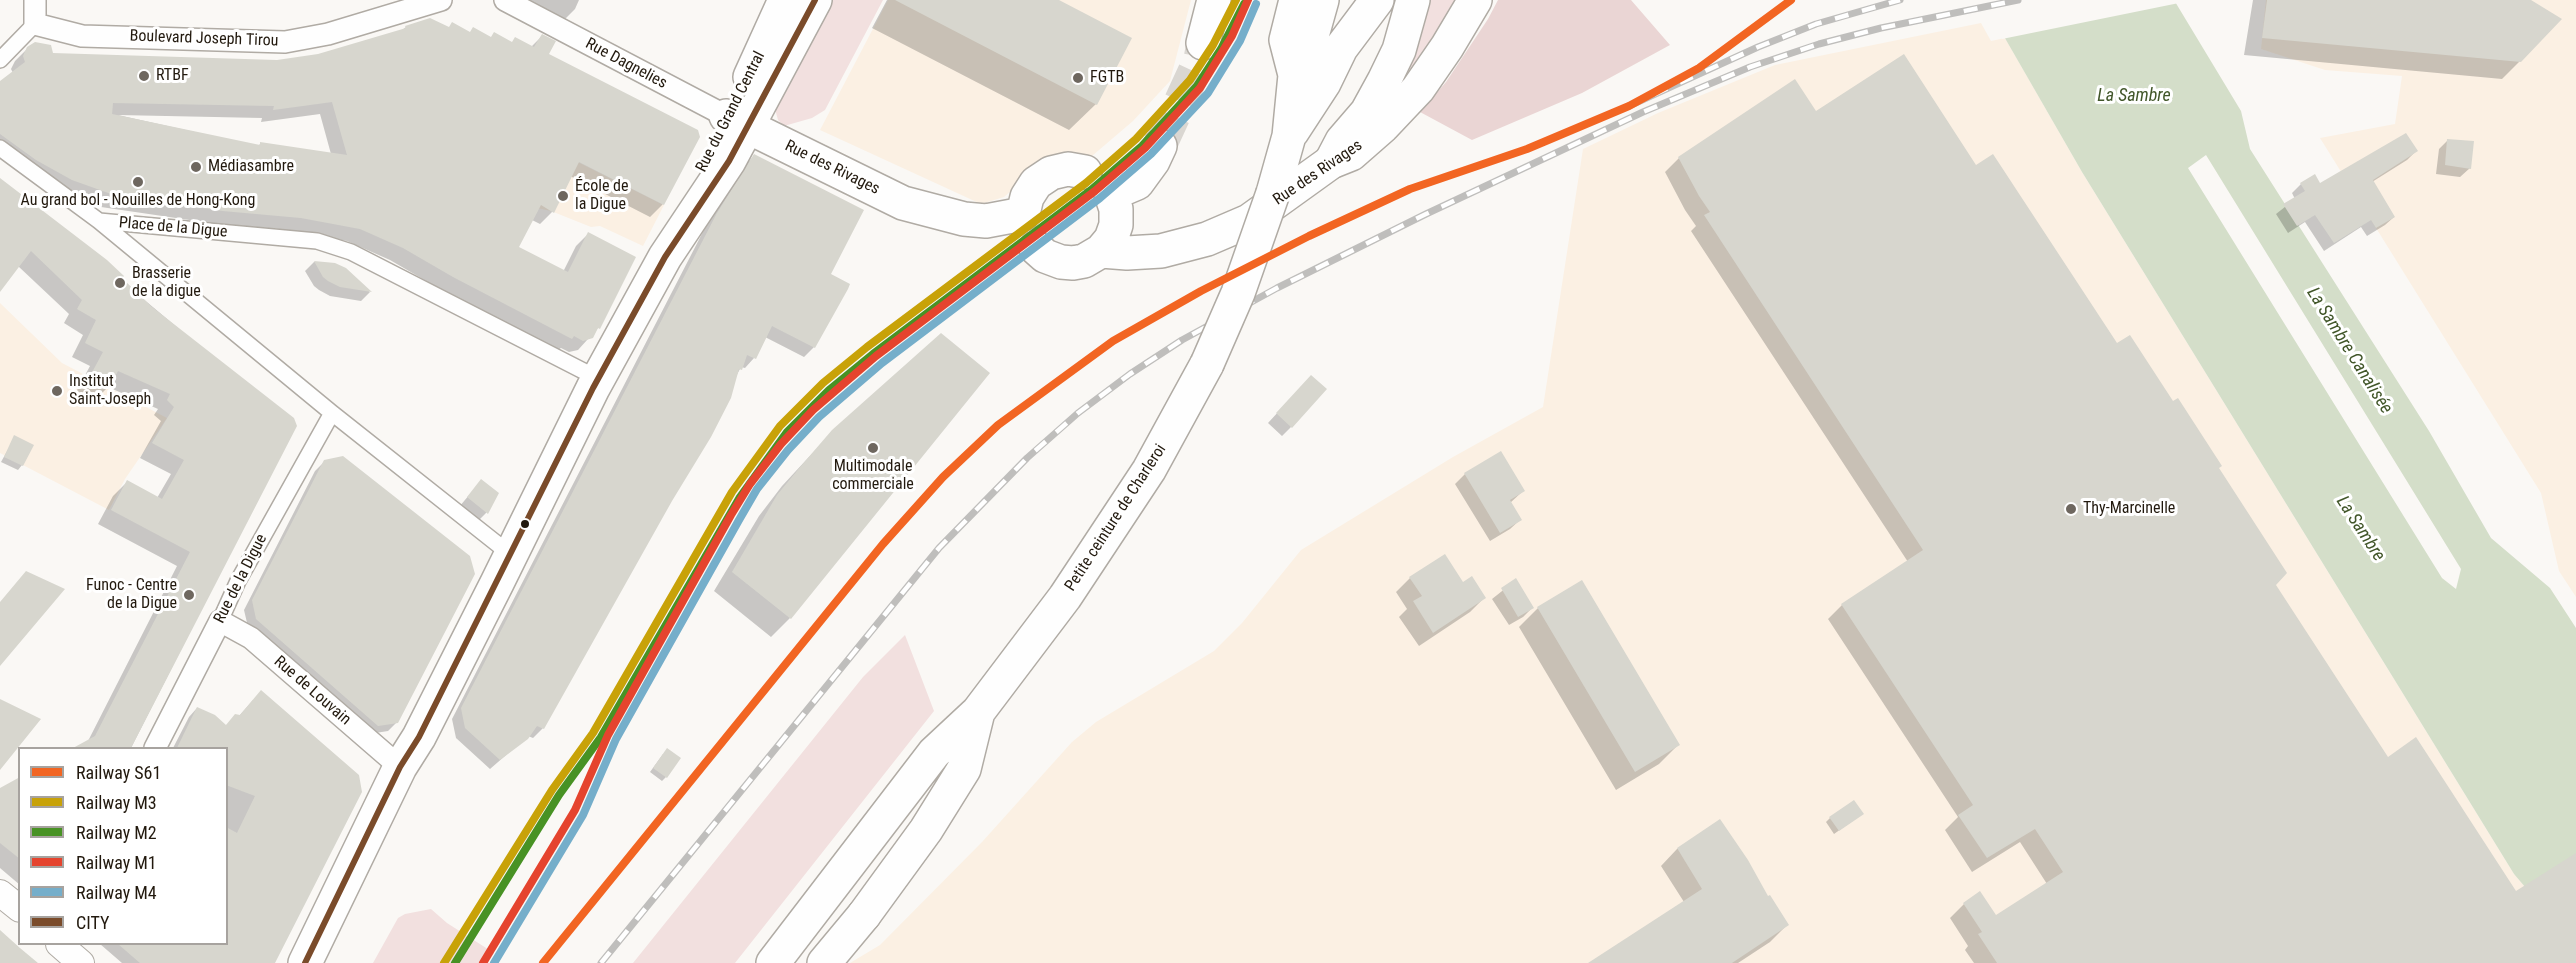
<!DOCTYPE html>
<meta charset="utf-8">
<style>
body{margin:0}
#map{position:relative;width:2576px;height:963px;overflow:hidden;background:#faf8f5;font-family:"Roboto Condensed",sans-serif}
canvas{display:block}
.legend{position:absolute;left:18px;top:747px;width:210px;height:198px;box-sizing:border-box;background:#fff;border:2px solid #a7a39f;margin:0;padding:8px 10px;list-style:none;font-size:18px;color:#22190e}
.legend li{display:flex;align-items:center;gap:12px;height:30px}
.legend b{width:30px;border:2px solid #a7a39f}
</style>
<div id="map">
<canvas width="2576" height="963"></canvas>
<ul class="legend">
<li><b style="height:8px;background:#f26522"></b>Railway S61</li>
<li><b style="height:8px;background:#c8a208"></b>Railway M3</li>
<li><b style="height:8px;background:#489224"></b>Railway M2</li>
<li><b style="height:8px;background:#e5442e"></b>Railway M1</li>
<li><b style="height:8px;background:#75aeca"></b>Railway M4</li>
<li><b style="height:8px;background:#7a4b2a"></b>CITY</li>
</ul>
</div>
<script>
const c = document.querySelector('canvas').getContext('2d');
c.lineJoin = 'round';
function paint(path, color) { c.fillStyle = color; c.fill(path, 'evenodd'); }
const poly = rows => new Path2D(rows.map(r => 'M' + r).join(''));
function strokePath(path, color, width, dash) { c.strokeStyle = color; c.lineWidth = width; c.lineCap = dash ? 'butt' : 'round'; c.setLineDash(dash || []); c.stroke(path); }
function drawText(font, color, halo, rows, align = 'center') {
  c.font = font + ' "Roboto Condensed",sans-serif'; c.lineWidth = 6; c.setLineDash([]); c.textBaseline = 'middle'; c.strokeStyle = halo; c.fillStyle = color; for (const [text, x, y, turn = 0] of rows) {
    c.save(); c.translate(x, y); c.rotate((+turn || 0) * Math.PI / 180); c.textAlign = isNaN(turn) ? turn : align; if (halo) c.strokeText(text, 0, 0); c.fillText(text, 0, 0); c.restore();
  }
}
paint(poly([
 [888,0,1191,0,1170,81,1133,121,1092,156,1052,156,1004,197,981,204,820,130],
 [2266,0,2576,0,2576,597,2559,571,2541,493,2320,138,2395,124,2402,76,2325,70,2261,49],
 [1981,23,1991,41,2005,38,2082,172,2514,874,2576,947,2576,963,850,963,880,945,982,842,1072,742,1096,722,1214,651,1242,623,1301,550,1453,457,1543,407,1583,149,1658,113,1775,65],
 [560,153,664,205,643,246,600,226,591,227,551,211,440,188],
 [0,303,62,363,167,418,125,479,109,510,0,453]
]), '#fbf0e3');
paint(poly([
 [831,0,883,0,825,110,812,118,784,126,778,120,775,109],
 [1429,0,1465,0,1401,96,1396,90],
 [905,635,934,711,735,963,633,963,863,677],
 [431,909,447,923,494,953,488,963,373,963,398,918,405,914]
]), '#f2e0df');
paint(poly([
 [1498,0,1631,0,1670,45,1582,93,1472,140,1420,112,1446,82,1488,19]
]), '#ead5d4');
paint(poly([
 [1983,0,2174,0,2241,111,2250,149,2429,431,2491,538,2550,588,2576,628,2576,947,2514,874,2082,172],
 [2206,155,2461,569,2456,589,2442,578,2188,168]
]), '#d4dec9');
paint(poly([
 [1980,0,2177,0,2179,3,2002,39]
]), '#faf8f5');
paint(poly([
 [514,0,579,0,575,9,561,23],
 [887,0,1056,0,1096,104,1069,130,872,28],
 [2524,0,2520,61,2502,79,2244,55,2253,0],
 [406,27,448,28,531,47,542,36,547,54,663,204,650,217,570,176,552,212,540,224,532,220,517,248,563,272,576,246,588,234,598,328,578,350,569,352,561,348,558,350,440,289,390,260,347,241,280,229,210,223,101,207,59,192,0,154,0,83,13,73,11,69,15,61,28,48,52,55,277,62,319,56,402,30],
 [320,114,331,154,261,143,258,146,118,115,262,118,261,122],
 [1816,113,1975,167,2217,469,2274,585,2388,759,2516,893,2576,854,2576,963,1974,963,1965,950,1968,946,1950,918,1964,904,1996,917,2047,884,2020,842,1972,872,1945,830,1958,817,1828,619,1842,605,1908,562,1691,231,1696,226,1685,210,1665,172,1679,158],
 [2448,140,2470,168,2460,177,2436,174,2439,149],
 [2416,151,2407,160,2372,182,2394,217,2385,225,2367,236,2361,227,2324,251,2305,222,2288,233,2276,214,2295,199,2292,193,2301,184,2314,176,2320,185],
 [754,156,829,275,847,289,814,347,804,357,765,337,754,358,745,368,741,367,671,500,543,728,533,738,528,736,490,769,456,738,452,719,707,224,744,166],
 [0,179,295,426,131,748,76,748,87,743,177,566,98,524,113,496,127,482,157,498,171,474,140,458,161,421,154,415,158,409,108,387,94,401,76,392,90,366,72,357,83,335,64,323,69,314,18,266,0,290],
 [314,262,334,265,345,270,370,292,361,301,330,296,319,290,314,286,305,271],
 [988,373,790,618,771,637,714,591,759,516,782,486,833,431],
 [1302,386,1291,427,1282,436,1268,423],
 [15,437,22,465,18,470,1,462],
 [1501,453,1523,491,1510,503,1520,520,1510,529,1490,541,1455,484,1465,474],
 [324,462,397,722,388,731,369,734,248,627,244,610,315,471],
 [481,481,497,493,486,513,477,522,459,507],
 [1444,556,1462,584,1484,598,1470,612,1419,646,1399,617,1407,609,1396,592,1410,578],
 [1516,580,1532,608,1523,617,1509,625,1492,599],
 [1538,608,1678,745,1659,764,1616,790,1519,627],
 [253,700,274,963,122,963,100,944,226,944,226,748,173,748,189,717,197,708,225,726,239,716],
 [663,754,666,777,662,781,650,772],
 [20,779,20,885,0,868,0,790],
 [1862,814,1834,834,1826,822,1830,818],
 [1720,821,1767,898,1787,925,1770,942,1738,963,1591,963,1684,902,1661,866,1677,849]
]), '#0003');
paint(poly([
 [895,0,1059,0,1132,38,1097,105],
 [2267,0,2531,0,2562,19,2521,62,2262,38],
 [430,18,449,27,452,22,470,32,473,27,491,37,494,32,512,42,515,37,534,47,542,34,556,41,549,54,698,130,700,137,664,205,579,162,554,213,541,205,519,247,568,272,588,232,636,257,600,329,598,328,593,338,583,341,574,336,572,339,453,277,403,248,360,229,301,218,223,211,114,195,72,180,36,160,0,134,0,81,25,62,23,56,27,47,35,42,51,45,53,53,277,60,318,54,406,28,405,26],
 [332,102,347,155,260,142,260,145,112,114,113,103,274,106,273,110],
 [1904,54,1976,165,1993,154,2117,343,2130,335,2173,401,2178,398,2222,466,2219,468,2287,573,2276,585,2388,757,2416,737,2516,891,2576,853,2576,963,1997,963,1978,934,1982,932,1963,903,1980,891,1996,915,2063,872,2035,829,1987,858,1958,815,1973,805,1841,604,1923,550,1704,215,1710,212,1699,196,1678,157,1795,79,1816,111],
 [2406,133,2418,151,2373,180,2395,217,2376,228,2371,220,2334,243,2315,215,2297,226,2283,204,2305,191,2300,183,2315,174,2320,183],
 [2447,139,2474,141,2471,169,2445,165],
 [754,154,864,210,831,274,850,284,848,289,815,348,772,326,756,359,747,355,742,370,739,369,731,398,711,437,672,501,544,729,537,726,528,739,500,760,465,728,461,708,717,213],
 [0,178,107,260,124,276,122,278,152,307,294,418,297,426,131,748,73,748,95,736,190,552,111,510,127,480,162,499,184,460,152,443,174,407,167,400,170,394,118,371,109,388,89,378,103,352,85,343,96,320,77,309,82,300,31,251,0,292],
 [314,261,335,263,346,268,372,292,340,287,328,281,323,277],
 [941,333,990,373,791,619,732,572,777,495,801,466,832,430],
 [1311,375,1327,389,1292,428,1276,413],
 [14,435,34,445,23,466,4,457],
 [1501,451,1525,491,1510,500,1522,520,1500,533,1464,473],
 [343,456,470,556,475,574,398,723,378,726,256,619,252,600,324,460],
 [481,479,499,493,488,514,467,497],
 [1445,554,1463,582,1472,576,1486,598,1433,633,1413,601,1422,596,1409,577],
 [26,571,65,589,0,666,0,602],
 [1516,578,1534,608,1518,617,1501,588],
 [1582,580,1680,745,1635,772,1537,607],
 [261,690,359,775,362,792,275,963,140,963,118,944,226,944,226,827,237,833,255,796,226,785,226,748,177,748,197,707,215,715,226,725,235,714,240,715],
 [0,699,41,719,0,770],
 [667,748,681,758,667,778,653,768],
 [20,777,20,859,0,843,0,788],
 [1854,800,1864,814,1839,831,1829,817],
 [1720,819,1748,860,1768,896,1770,895,1789,925,1732,963,1588,963,1702,889,1677,848],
 [0,930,20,948,38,963,0,963]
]), '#d7d6ce');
strokePath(poly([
 [1160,146,1200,59,1203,43]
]), '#dad7d2', 33, [33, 16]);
const pedestrian = poly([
 [0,60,35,24],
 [0,148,99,221,332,413,510,554],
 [99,221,317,241,351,252,599,379],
 [220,621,238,581,332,413]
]);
const minor = poly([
 [35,0,35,24,82,36,285,42,328,34,441,0],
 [505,0,726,116],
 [155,748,220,621,251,638,400,767]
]);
const tertiary = poly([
 [0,893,20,909],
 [59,944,81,963]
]);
const primary = poly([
 [1203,43,1214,0],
 [750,77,785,0],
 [726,116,903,203,964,219,986,221,1023,214,1027,197,1036,183,1051,173,1068,169,1085,172],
 [1036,248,1045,256,1061,262,1073,263,1084,261,1101,251,1111,239,1116,225,1116,209,1111,194,1137,183,1153,161,1160,146],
 [1101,251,1127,253,1161,251,1207,239,1249,221,1331,162,1351,154,1383,126,1418,89,1447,47,1475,0],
 [305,963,400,767,419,737,497,583,593,388,665,257,729,161,815,0],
 [824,963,864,915]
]);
const motorway = poly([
 [1295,75,1286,40,1296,0],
 [1292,132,1324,83,1341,48,1377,0],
 [1331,162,1342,141,1367,112,1384,81,1399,50,1413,0],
 [1273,193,1289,136,1295,75,1310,43,1322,0],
 [864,915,926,830,964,769,978,712],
 [773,963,934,753,978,712,1065,597,1149,470,1207,364]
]);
strokePath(pedestrian, '#b0aba4', 18);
strokePath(minor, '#b0aba4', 24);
strokePath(tertiary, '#b0aba4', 28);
strokePath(primary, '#b0aba4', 36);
strokePath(motorway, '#b0aba4', 36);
strokePath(pedestrian, '#fefefe', 15);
strokePath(minor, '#fefefe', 21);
strokePath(tertiary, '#fefefe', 26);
strokePath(primary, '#fefefe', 33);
strokePath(motorway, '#fefefe', 33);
const rail = poly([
 [1629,106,1758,47,1816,24,1900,0],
 [601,963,939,548,1027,458,1078,413,1130,374,1182,340,1277,288,1426,214,1643,112,1750,67,1819,44,1881,28,2018,0]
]);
strokePath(rail, '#bfbebc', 7);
strokePath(rail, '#fff', 4.5, [14]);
const motorwayBridge = poly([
 [1207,364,1238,293,1273,193]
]);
strokePath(motorwayBridge, '#b0aba4', 36, []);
strokePath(motorwayBridge, '#fefefe', 33);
strokePath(poly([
 [305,963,400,767,419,737,593,388,665,257,729,161,815,0]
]), '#7a4b2a', 6);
strokePath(poly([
 [543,963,883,544,943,477,998,425,1113,341,1201,291,1309,236,1410,189,1527,149,1629,106,1699,68,1791,0]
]), '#f26522', 8);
strokePath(poly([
 [444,963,552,790,593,733,732,492,780,426,823,383,867,347,1086,183,1136,139,1190,80,1213,45,1236,0]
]), '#c8a208', 8);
strokePath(poly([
 [455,963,559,795,601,737,740,497,787,432,829,390,873,354,1091,190,1142,146,1197,86,1221,49,1244,4]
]), '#489224', 8);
strokePath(poly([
 [483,963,575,810,608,735,731,515,750,484,781,444,813,410,876,356,1095,191,1145,148,1200,88,1232,36,1248,0]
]), '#e5442e', 8);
strokePath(poly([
 [494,963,583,815,616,739,739,520,757,489,788,450,819,417,882,363,1100,198,1151,154,1208,93,1240,41,1256,4]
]), '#75aeca', 8);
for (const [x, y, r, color] of [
 [144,76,6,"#6e675f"],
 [1078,78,6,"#6e675f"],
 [196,167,6,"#6e675f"],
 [138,182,6,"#6e675f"],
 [563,196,6,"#6e675f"],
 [120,283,6,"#6e675f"],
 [57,391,6,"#6e675f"],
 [873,448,6,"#6e675f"],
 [2071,509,6,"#6e675f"],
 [525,524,5,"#22190e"],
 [189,595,6,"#6e675f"]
]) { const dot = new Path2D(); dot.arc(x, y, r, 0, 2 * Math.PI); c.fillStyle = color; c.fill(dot); strokePath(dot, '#fff', 2); }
drawText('16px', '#22190e', '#fff', [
 ["Boulevard Joseph Tirou",204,39,2],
 ["Rue Dagnelies",626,64,28],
 ["Rue du Grand Central",731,112,-63],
 ["Rue des Rivages",832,168,26],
 ["Rue des Rivages",1318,173,-34],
 ["Place de la Digue",173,228,5],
 ["Petite ceinture de Charleroi",1116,518,-57],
 ["Rue de la Digue",241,579,-63],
 ["Rue de Louvain",312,691,41]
]);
drawText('16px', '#22190e', '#fff', [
 ["RTBF",156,76],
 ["FGTB",1090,78],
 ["Médiasambre",208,167],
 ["École de",575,187],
 ["la Digue",575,205],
 ["Au grand bol - Nouilles de Hong-Kong",138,201,"center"],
 ["Brasserie",132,274],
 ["de la digue",132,292],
 ["Institut",69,382],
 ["Saint-Joseph",69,400],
 ["Multimodale",873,467,"center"],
 ["commerciale",873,485,"center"],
 ["Thy-Marcinelle",2083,509],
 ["Funoc - Centre",177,586,"right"],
 ["de la Digue",177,604,"right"]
], 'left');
drawText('italic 18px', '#415629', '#fff', [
 ["La Sambre",2134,96],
 ["La Sambre Canalisée",2349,351,58],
 ["La Sambre",2360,529,57]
]);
</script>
